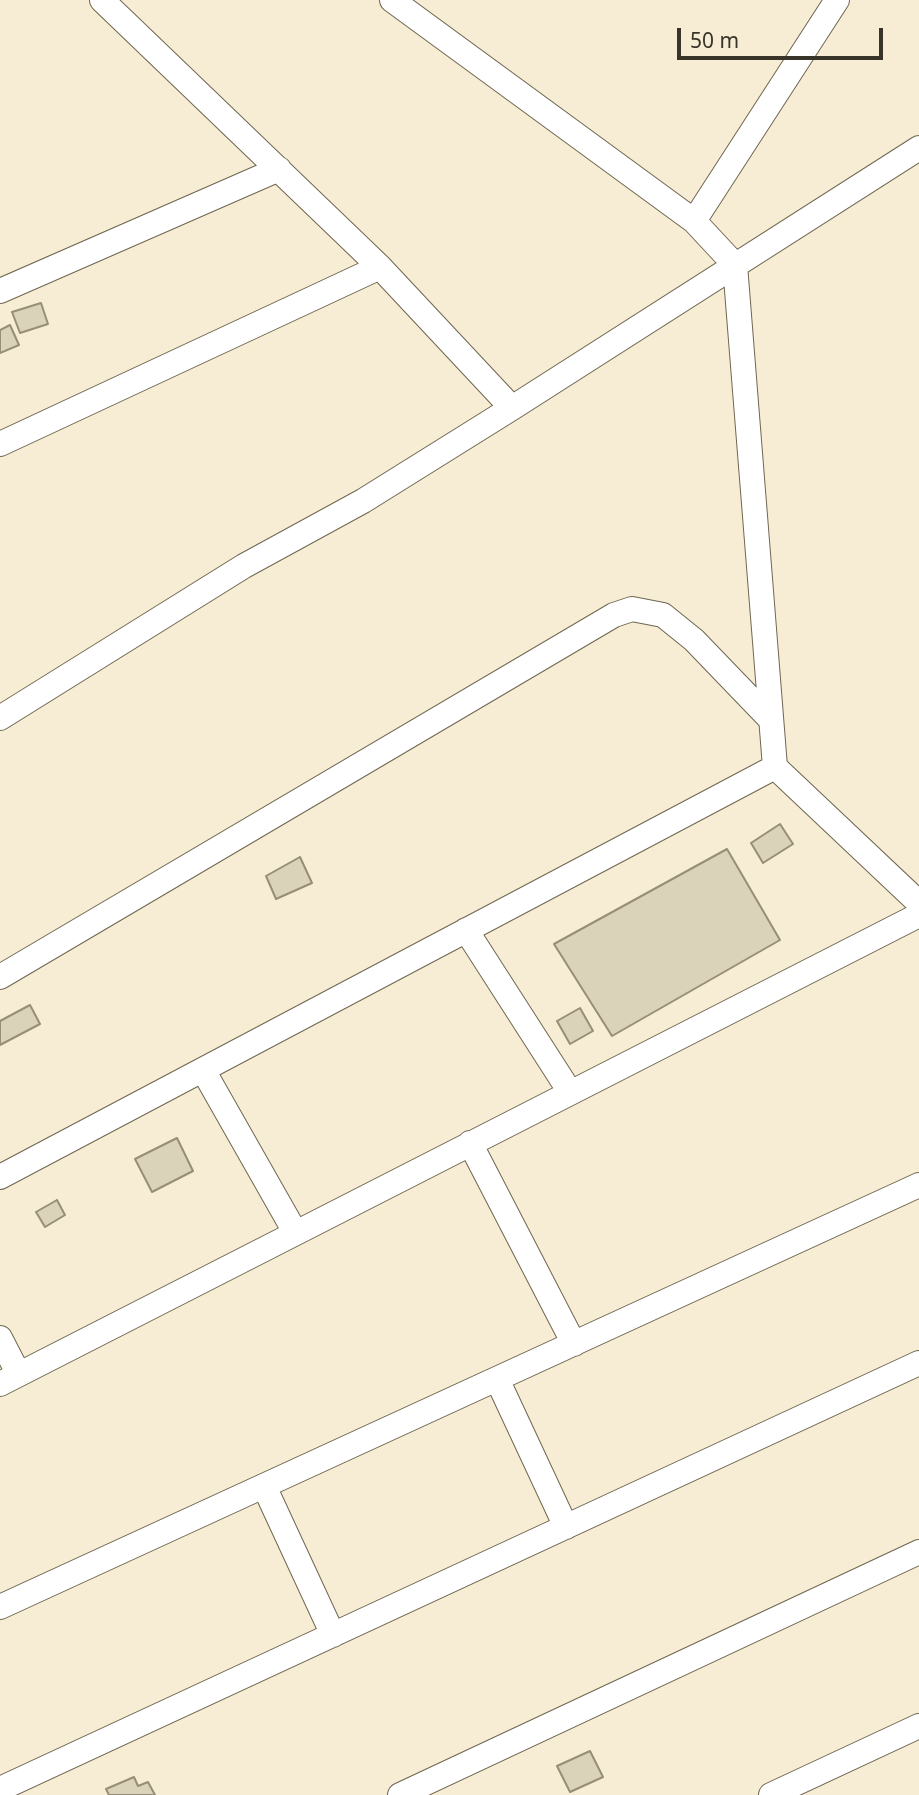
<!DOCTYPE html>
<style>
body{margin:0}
#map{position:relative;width:919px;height:1795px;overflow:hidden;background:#f6edd4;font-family:"Noto Sans",sans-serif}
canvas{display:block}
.scale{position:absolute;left:677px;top:28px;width:206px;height:32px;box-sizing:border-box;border:4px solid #38342a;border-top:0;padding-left:9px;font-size:21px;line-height:24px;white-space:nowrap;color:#38342a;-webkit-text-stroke:5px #f6edd4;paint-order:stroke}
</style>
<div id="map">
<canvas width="919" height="1795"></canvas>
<div class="scale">50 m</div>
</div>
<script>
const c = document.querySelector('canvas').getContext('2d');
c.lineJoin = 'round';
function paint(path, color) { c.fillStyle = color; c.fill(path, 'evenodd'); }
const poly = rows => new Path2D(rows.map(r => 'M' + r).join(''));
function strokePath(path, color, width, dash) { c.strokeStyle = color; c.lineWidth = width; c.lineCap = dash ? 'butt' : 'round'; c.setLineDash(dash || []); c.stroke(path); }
const building = poly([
 [41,303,48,324,20,333,12,312,41,303],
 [10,325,19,345,0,353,0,330,10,325],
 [780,824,793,844,763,863,751,843,780,824],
 [727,849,780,940,612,1036,554,944,727,849],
 [300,857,312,883,276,899,266,876,300,857],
 [30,1005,40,1024,0,1045,0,1021,30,1005],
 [580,1008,593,1031,570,1044,557,1021,580,1008],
 [177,1138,193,1171,152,1192,135,1159,177,1138],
 [57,1200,65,1215,45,1227,36,1212,57,1200],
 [590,1751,603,1777,570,1792,557,1766,590,1751],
 [134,1777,138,1786,148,1782,155,1795,109,1795,106,1789,134,1777]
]);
paint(building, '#dbd2ba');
strokePath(building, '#978e78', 2);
const street = poly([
 [102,0,380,267,512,408],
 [392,0,694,221,735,265,775,767,919,903],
 [694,221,837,0],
 [0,291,279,169],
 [0,444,380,267],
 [0,718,244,566,363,501,512,408,919,148],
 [466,930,570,1092],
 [0,977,614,615,632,609,663,615,694,640,771,720],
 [203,1070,295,1232],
 [470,1143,574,1344],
 [0,1177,775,767],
 [0,1338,18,1373],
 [497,1379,566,1527],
 [0,1384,919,915],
 [264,1486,333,1635],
 [0,1607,919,1185],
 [0,1789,919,1363],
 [400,1795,919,1552],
 [771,1795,919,1726]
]);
strokePath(street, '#6f6651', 26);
strokePath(street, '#fff', 24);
</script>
